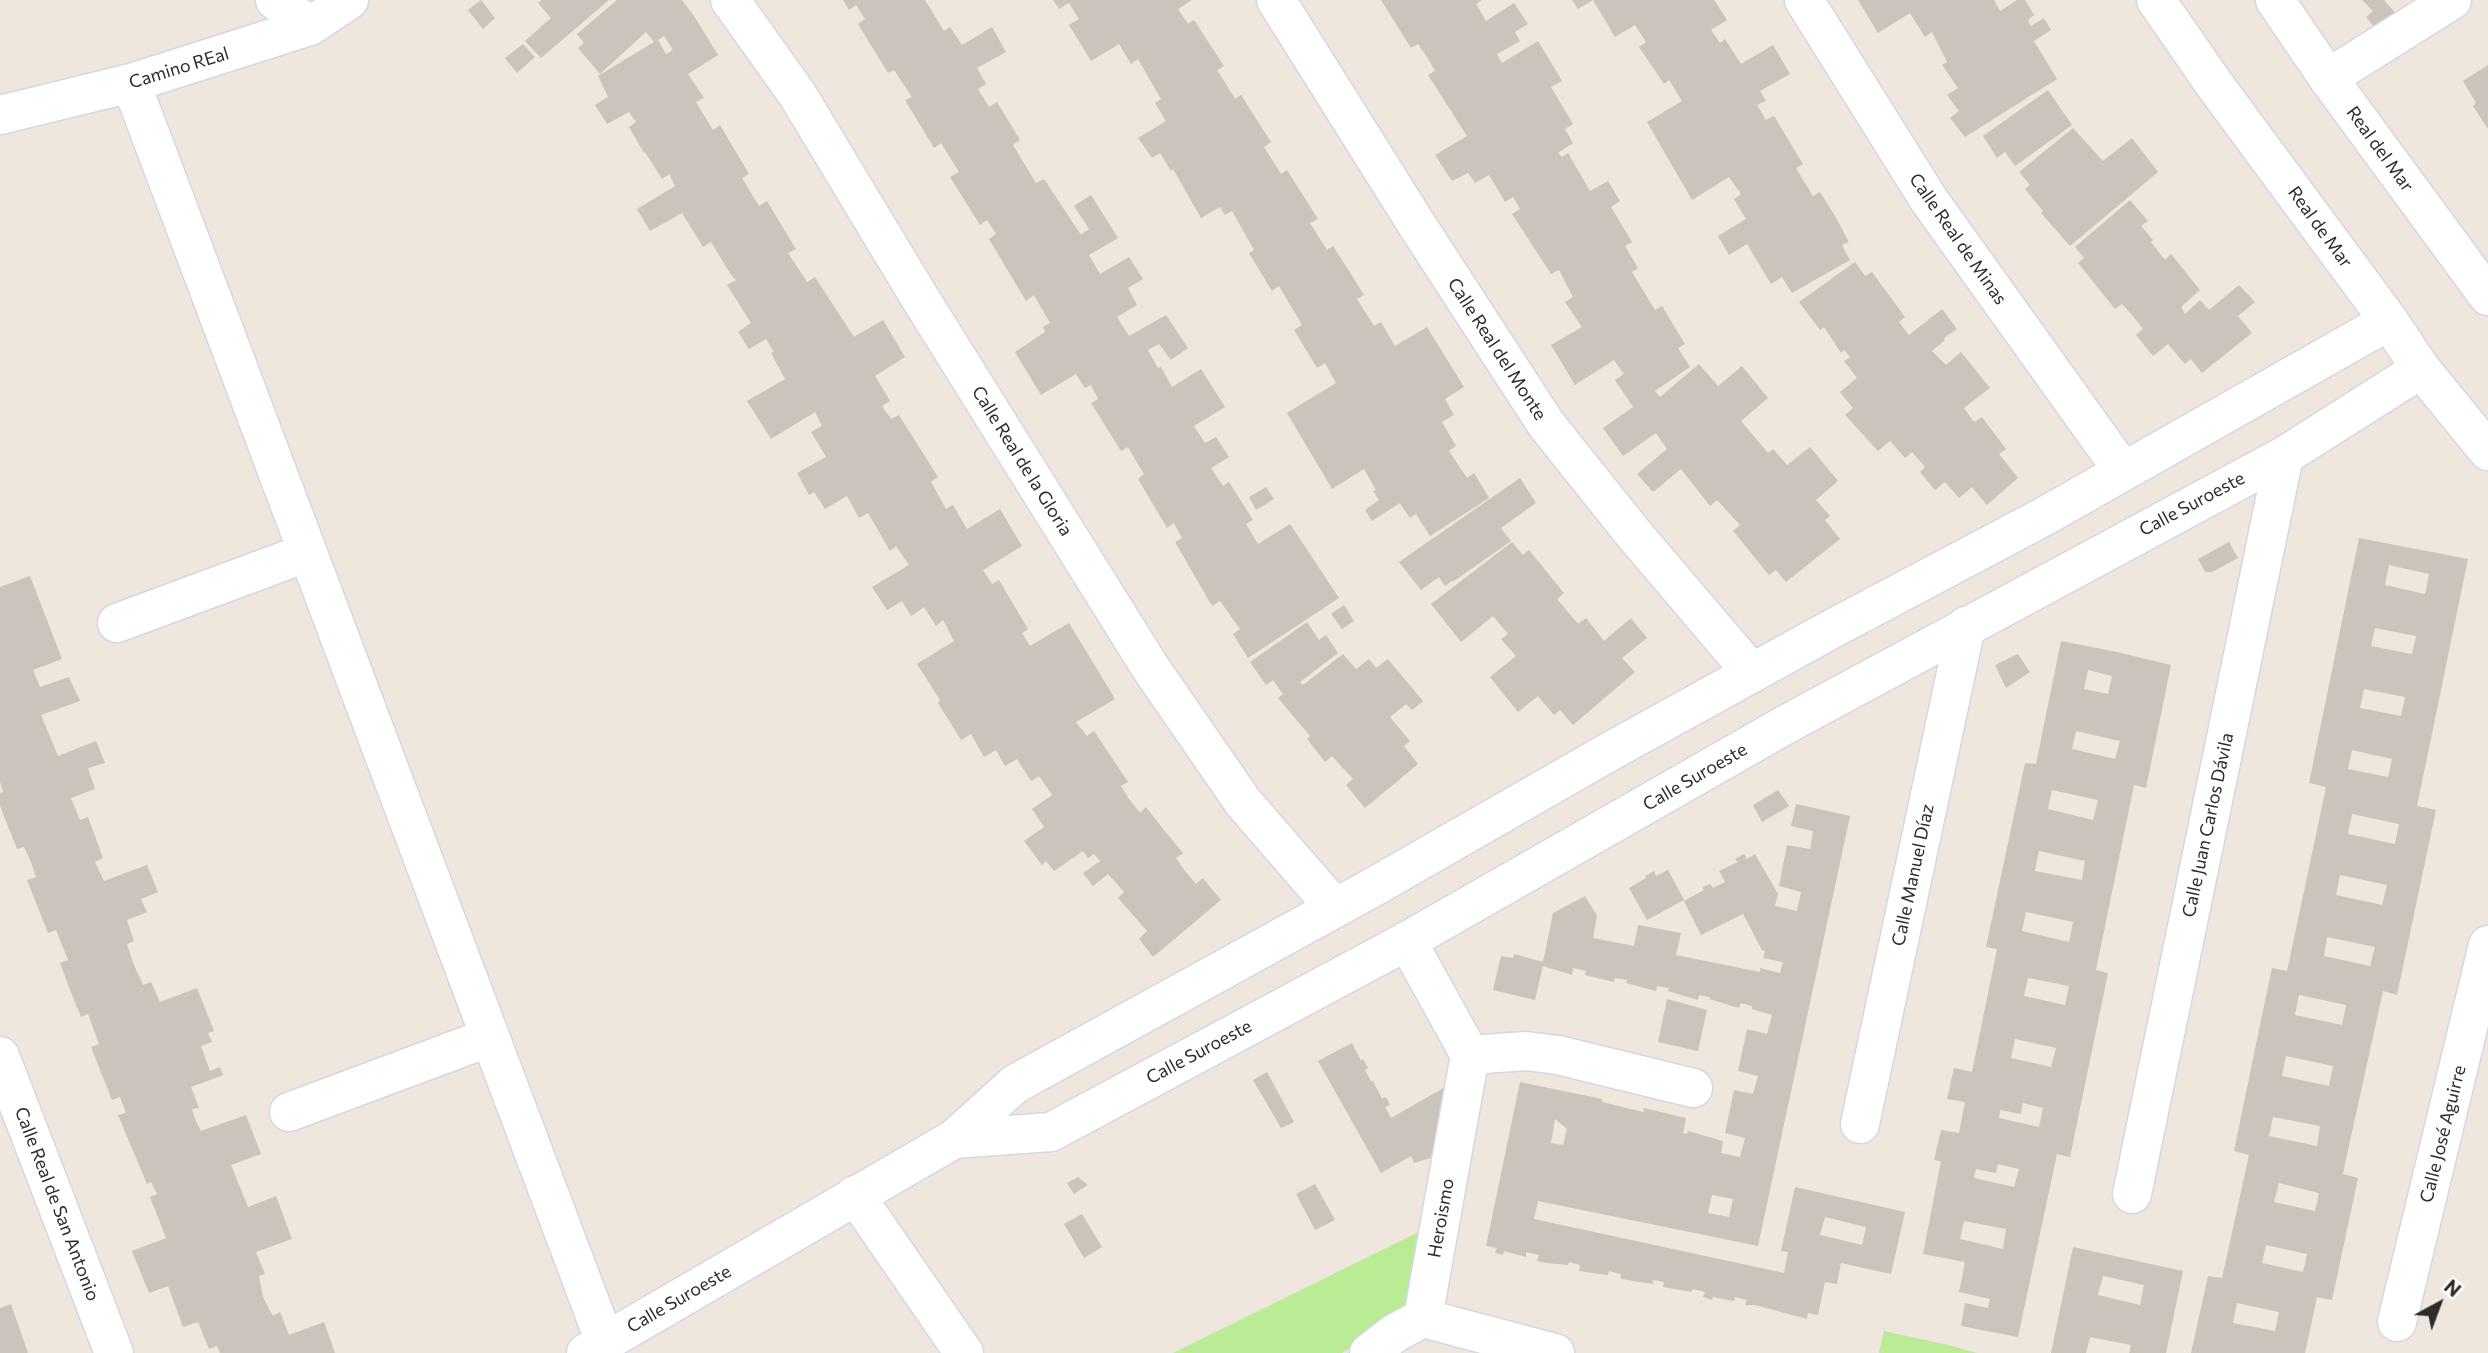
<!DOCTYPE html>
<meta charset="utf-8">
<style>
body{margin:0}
#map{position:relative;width:2488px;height:1353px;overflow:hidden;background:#efe6dd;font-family:Commissioner,sans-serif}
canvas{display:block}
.north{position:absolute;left:2404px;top:1269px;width:70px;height:70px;-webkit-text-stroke:5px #fff;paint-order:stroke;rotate:41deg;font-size:19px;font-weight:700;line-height:28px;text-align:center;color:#2c2c2c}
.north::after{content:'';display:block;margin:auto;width:24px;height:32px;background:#2c2c2c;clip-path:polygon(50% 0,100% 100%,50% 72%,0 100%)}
</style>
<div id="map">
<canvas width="2488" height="1353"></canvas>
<div class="north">N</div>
</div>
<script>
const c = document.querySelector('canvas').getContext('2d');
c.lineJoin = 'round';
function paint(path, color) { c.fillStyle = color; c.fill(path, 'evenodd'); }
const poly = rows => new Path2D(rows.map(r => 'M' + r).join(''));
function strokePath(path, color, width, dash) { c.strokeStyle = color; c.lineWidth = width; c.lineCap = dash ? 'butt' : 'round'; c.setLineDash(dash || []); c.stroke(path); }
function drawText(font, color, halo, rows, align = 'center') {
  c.font = font + ' Commissioner,sans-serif'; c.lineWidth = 5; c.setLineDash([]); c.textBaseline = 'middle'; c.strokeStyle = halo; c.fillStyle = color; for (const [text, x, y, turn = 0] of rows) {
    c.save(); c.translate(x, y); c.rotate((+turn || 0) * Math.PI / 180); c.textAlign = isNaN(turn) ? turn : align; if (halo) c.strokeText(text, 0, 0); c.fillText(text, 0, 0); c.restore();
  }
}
paint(poly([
 [1441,1221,1427,1298,1342,1353,1173,1353],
 [1884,1331,1948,1345,1977,1353,1879,1353]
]), '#baeb95');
paint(poly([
 [481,0,495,18,483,29,468,10],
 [542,0,609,0,541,58,525,41,551,18,538,3],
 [617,0,682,0,694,16,718,55,688,74,704,98,696,102,713,130,720,125,749,174,742,178,759,206,767,201,785,231,796,249,788,253,807,282,815,277,854,337,883,320,905,357,875,376,890,401,882,406,891,419,899,415,938,477,931,482,946,509,953,505,967,529,1000,509,1022,546,983,570,992,584,999,580,1028,629,1022,633,1030,646,1069,623,1115,699,1076,722,1087,736,1094,731,1128,782,1121,786,1129,799,1140,813,1146,807,1164,830,1183,853,1176,858,1185,871,1196,884,1203,878,1221,900,1153,957,1139,939,1147,931,1118,898,1124,892,1108,874,1093,886,1083,873,1100,861,1094,854,1088,858,1083,851,1054,871,1046,861,1042,865,1024,841,1044,827,1032,809,1052,795,1039,776,1031,781,1017,759,1005,766,996,750,984,757,971,734,961,740,938,703,940,700,917,664,954,641,943,620,936,626,924,607,911,616,902,601,887,610,872,587,909,565,896,546,890,551,868,513,859,518,847,496,825,509,814,492,809,495,797,473,826,457,811,432,822,426,815,412,771,439,747,401,785,379,771,353,774,352,766,339,749,349,738,332,751,323,727,285,736,280,731,275,711,242,703,247,682,213,650,231,637,209,675,186,669,174,662,179,645,152,644,153,629,127,636,122,629,112,607,124,595,105,608,97,598,76,654,42,646,32,600,74,578,48,584,43,577,34],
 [664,36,673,50,666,54,658,40],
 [843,0,925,0,944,31,950,27,962,45,992,27,1006,52,977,68,986,84,978,89,989,107,997,102,1020,140,1013,145,1036,183,1044,179,1081,235,1089,229,1074,206,1091,195,1118,238,1089,255,1100,274,1129,257,1143,279,1128,288,1137,305,1117,317,1129,336,1166,315,1188,348,1171,360,1159,344,1148,350,1158,368,1161,367,1172,387,1201,369,1225,407,1194,426,1205,443,1216,437,1229,457,1211,468,1223,486,1229,482,1253,520,1246,524,1258,544,1290,524,1339,598,1248,658,1233,634,1240,629,1220,601,1212,606,1175,542,1182,538,1174,523,1167,528,1138,479,1144,474,1136,461,1128,447,1121,451,1091,403,1098,399,1091,385,1085,388,1076,374,1041,395,1015,352,1045,332,1043,327,1050,323,1034,295,1026,301,989,239,996,234,987,220,980,225,950,177,959,172,941,143,934,148,905,100,912,97,894,70,888,73,858,24,865,19,856,5,849,10],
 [1053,0,1192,0,1178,9,1188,24,1194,20,1224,66,1217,70,1226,84,1235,99,1241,95,1271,142,1264,147,1281,174,1287,170,1318,219,1310,223,1327,250,1333,246,1349,271,1364,295,1357,299,1374,326,1381,322,1395,346,1427,327,1464,387,1445,399,1454,415,1442,422,1456,446,1449,451,1467,478,1474,473,1489,498,1430,536,1416,514,1410,518,1400,503,1372,521,1365,510,1379,500,1373,491,1376,490,1364,469,1332,489,1287,413,1336,383,1325,363,1317,368,1294,330,1302,325,1279,286,1272,291,1249,253,1254,250,1232,211,1225,215,1220,207,1201,218,1173,169,1171,171,1160,153,1152,158,1138,138,1166,121,1155,103,1161,99,1138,59,1131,64,1119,44,1091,61,1069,25,1079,19,1069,3,1059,9],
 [1381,0,1482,0,1476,4,1486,21,1514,3,1528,24,1515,32,1520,41,1497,54,1502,63,1538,41,1562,81,1551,87,1573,124,1565,129,1573,143,1558,153,1562,157,1568,153,1590,191,1608,181,1620,201,1611,207,1632,242,1625,246,1638,268,1632,272,1655,310,1662,306,1685,344,1678,348,1690,367,1655,391,1660,397,1699,364,1718,386,1742,366,1768,398,1741,421,1768,453,1773,449,1787,465,1810,447,1838,481,1816,500,1830,516,1825,520,1840,539,1786,582,1776,570,1769,575,1733,531,1740,525,1717,500,1710,506,1681,469,1653,492,1637,474,1667,449,1656,433,1623,456,1603,428,1633,407,1615,380,1624,374,1614,360,1575,385,1551,345,1582,327,1565,302,1573,297,1559,270,1551,274,1512,214,1520,209,1513,197,1505,202,1489,175,1475,183,1468,173,1452,181,1435,155,1467,136,1428,75,1435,71,1427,57,1418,44,1411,48],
 [1572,0,1714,0,1727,20,1711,30,1720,43,1725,39,1741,64,1773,45,1790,74,1760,91,1766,101,1757,105,1766,120,1774,116,1803,164,1796,168,1805,183,1813,196,1820,192,1835,216,1849,242,1842,245,1850,260,1792,293,1782,277,1771,284,1747,244,1729,255,1718,236,1746,219,1734,199,1741,194,1729,177,1692,200,1647,122,1682,101,1669,80,1664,84,1639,47,1646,42,1635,25,1615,37,1593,0,1578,9],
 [1858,0,1994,0,2000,11,2017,0,2025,0,2034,15,2028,20,2031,26,2044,18,2051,30,2034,41,2057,79,1965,137,1950,118,1959,111,1947,95,1958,88,1942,65,1947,62,1932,32,1925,37,1910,13,1878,33],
 [2362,0,2384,0,2399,17,2379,33,2366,17,2373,11],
 [523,44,535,57,517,73,505,58],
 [2488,65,2488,129,2473,106,2476,103,2463,81],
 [2048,90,2072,125,2015,166,2005,152,1997,158,1983,136],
 [2073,128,2103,161,2132,138,2158,172,2070,246,2041,213,2043,211,2025,189,2030,185,2019,172],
 [2130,200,2148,221,2141,226,2153,240,2151,242,2165,260,2171,254,2200,290,2181,307,2185,314,2200,300,2209,310,2239,285,2255,302,2238,316,2252,333,2202,373,2191,359,2185,364,2168,344,2153,356,2136,335,2143,329,2133,316,2122,304,2115,309,2078,263,2084,258,2075,247],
 [1855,262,1865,276,1872,272,1905,317,1899,322,1909,335,1942,309,1957,329,1944,338,1945,340,1932,351,1946,365,1961,352,1990,388,1964,408,1974,422,1982,417,2006,449,1999,454,2018,478,1987,505,1972,487,1959,498,1945,482,1935,490,1920,472,1925,467,1912,452,1905,458,1890,441,1878,451,1845,415,1853,408,1840,392,1857,378,1844,361,1850,357,1844,350,1841,353,1824,327,1820,330,1799,302],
 [1520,478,1536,503,1501,528,1511,541,1454,581,1453,580,1445,586,1439,577,1421,590,1399,562],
 [1266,487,1274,499,1256,510,1249,497],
 [2359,538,2468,559,2417,806,2436,810,2397,995,2383,991,2345,1164,2343,1174,2358,1178,2332,1300,2317,1297,2305,1353,2191,1353,2208,1276,2222,1278,2249,1155,2234,1151,2260,1025,2272,968,2287,971,2324,797,2326,787,2309,783],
 [2389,565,2429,574,2425,594,2385,585],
 [2375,628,2416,636,2412,654,2371,646],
 [2364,689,2405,697,2401,716,2360,708],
 [2352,750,2392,759,2388,777,2348,769],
 [2352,814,2399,824,2395,844,2348,834],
 [2340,875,2387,885,2382,905,2336,895],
 [2327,937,2375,947,2370,966,2324,956],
 [2299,995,2346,1005,2342,1025,2295,1015],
 [2286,1056,2333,1066,2329,1086,2282,1076],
 [2273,1117,2320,1126,2317,1146,2269,1136],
 [2279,1183,2319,1193,2315,1211,2274,1202],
 [2266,1245,2307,1254,2303,1272,2262,1263],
 [2237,1303,2279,1312,2275,1331,2233,1323],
 [1512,542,1523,555,1529,550,1564,593,1557,599,1578,624,1586,618,1604,641,1631,618,1647,638,1622,658,1635,672,1573,725,1560,710,1554,715,1538,696,1518,712,1490,677,1516,656,1501,639,1508,634,1493,616,1461,642,1431,604],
 [2229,542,2238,558,2212,572,2205,572,2198,559],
 [30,576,62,659,33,670,40,687,69,677,80,701,41,715,46,727,58,756,96,741,105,763,88,768,95,789,71,798,80,820,88,817,103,858,95,862,104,881,147,865,158,892,141,899,147,912,127,920,134,941,127,944,134,965,143,985,151,982,160,1002,197,988,214,1031,208,1033,212,1042,201,1046,210,1071,220,1067,223,1075,191,1087,199,1108,192,1109,195,1119,201,1131,246,1115,261,1154,231,1165,248,1207,276,1196,292,1239,256,1252,265,1274,259,1276,263,1297,273,1316,280,1312,289,1335,324,1322,335,1353,220,1353,217,1346,209,1349,198,1322,183,1327,168,1286,149,1293,132,1251,166,1238,150,1197,157,1194,151,1182,147,1184,118,1115,126,1113,120,1097,112,1100,91,1047,99,1044,88,1014,81,1017,70,990,60,963,68,960,56,930,48,933,27,880,36,877,31,862,24,847,17,849,0,806,0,793,3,792,0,782,0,587],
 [1344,605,1354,621,1342,629,1331,614],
 [1307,622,1319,640,1326,635,1338,653,1300,682,1303,685,1343,654,1356,669,1369,659,1376,668,1388,659,1423,701,1412,710,1406,704,1390,717,1410,741,1404,746,1418,764,1365,808,1346,785,1353,779,1332,756,1325,762,1307,739,1310,736,1278,698,1283,694,1273,680,1266,685,1250,662],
 [2061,641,2117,652,2171,665,2146,788,2134,785,2096,970,2108,973,2070,1157,2057,1154,2018,1337,1961,1326,1965,1303,1988,1308,1990,1299,1959,1292,1965,1262,1923,1254,1941,1161,1934,1160,1941,1130,1959,1133,1965,1102,1947,1099,1954,1068,1972,1072,1997,949,1986,947,2025,763,2036,764],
 [2088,670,2112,676,2108,694,2084,689],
 [2076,731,2120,741,2115,759,2072,749],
 [2052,790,2098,800,2093,820,2048,809],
 [2039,851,2085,861,2082,880,2035,871],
 [2026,912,2073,922,2069,942,2022,931],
 [2028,978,2069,986,2065,1005,2024,996],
 [2015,1039,2056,1048,2051,1067,2011,1058],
 [2023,1103,2043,1108,2039,1127,1999,1118,2000,1110,2021,1114],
 [1998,1164,2019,1169,2014,1187,1974,1178,1976,1169,1996,1173],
 [1964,1221,2006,1229,2003,1249,1960,1239],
 [2018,654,2030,672,2006,688,1995,665],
 [1778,790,1789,806,1762,822,1753,805],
 [1796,804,1850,816,1758,1246,1538,1201,1534,1219,1784,1273,1788,1252,1781,1251,1795,1187,1905,1212,1891,1274,1841,1263,1837,1284,1825,1282,1818,1315,1808,1313,1807,1319,1755,1305,1745,1305,1747,1300,1735,1297,1734,1301,1713,1297,1712,1300,1703,1297,1705,1292,1692,1289,1692,1292,1663,1287,1664,1282,1653,1280,1653,1284,1621,1279,1621,1274,1609,1271,1608,1275,1579,1271,1580,1265,1569,1262,1568,1265,1546,1263,1537,1261,1539,1255,1526,1252,1526,1257,1504,1251,1503,1255,1495,1253,1497,1248,1486,1246,1520,1082,1602,1099,1602,1102,1643,1112,1644,1108,1686,1118,1683,1133,1687,1134,1688,1131,1723,1141,1721,1153,1740,1157,1745,1138,1725,1133,1734,1090,1753,1094,1758,1076,1738,1071,1747,1029,1767,1034,1772,1015,1752,1009,1752,1006,1741,1003,1739,1008,1709,999,1710,997,1699,995,1698,1000,1668,991,1669,988,1657,986,1656,991,1626,983,1627,980,1615,978,1614,982,1585,975,1586,971,1573,968,1572,975,1543,966,1535,1000,1493,990,1501,956,1513,958,1514,954,1543,962,1553,913,1585,896,1597,916,1593,938,1634,946,1638,925,1681,933,1676,955,1760,972,1760,968,1780,973,1783,962,1763,958,1765,951,1762,950,1743,914,1701,935,1684,901,1704,890,1702,887,1710,884,1713,888,1725,882,1719,871,1738,862,1735,859,1744,854,1747,859,1755,854,1778,894,1775,906,1797,911,1801,892,1779,886,1787,845,1810,849,1813,831,1791,826],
 [1555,1119,1567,1129,1563,1145,1551,1143],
 [1712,1195,1733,1199,1729,1217,1708,1213],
 [1825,1217,1866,1227,1862,1245,1820,1235],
 [1668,870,1684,900,1647,920,1629,888,1646,878,1645,876,1654,871,1656,876],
 [1667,999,1707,1010,1698,1051,1658,1042],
 [1352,1043,1361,1061,1363,1059,1368,1068,1365,1070,1371,1081,1373,1081,1382,1099,1386,1097,1390,1105,1385,1107,1391,1118,1447,1086,1434,1157,1414,1163,1411,1156,1381,1173,1318,1061],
 [1267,1072,1294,1122,1281,1128,1253,1080],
 [1078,1177,1088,1185,1074,1194,1067,1183],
 [1315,1184,1335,1220,1315,1230,1296,1194],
 [1082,1214,1102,1247,1084,1258,1064,1224],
 [2073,1247,2183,1271,2166,1353,2129,1353,2131,1345,2090,1337,2086,1353,2051,1353],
 [2103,1276,2144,1285,2140,1305,2098,1295],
 [11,1304,21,1333,28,1353,0,1353,0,1308]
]), '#cac4bc');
const street = poly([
 [275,0,310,26],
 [730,0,797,94,920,298,1150,667,1243,802,1334,907],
 [1276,0,1417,225,1546,424,1633,533,1752,673],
 [1804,0,1929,200,2123,471],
 [2328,78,2452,0],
 [131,83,605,1342],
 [0,115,131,83,310,26,349,0],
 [117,623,306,553],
 [1407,941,1470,1055],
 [1470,1055,1526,1051,1558,1055,1693,1088],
 [0,1056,114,1353],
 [289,1112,490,1037],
 [1860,1124,1966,626],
 [2132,1194,2284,456],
 [855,1195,964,1353],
 [1423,1318,1555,1353],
 [2397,1322,2488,945],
 [1369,1353,1395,1333,1423,1318,1470,1055]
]);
const secondary = poly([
 [2156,0,2214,84,2389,321,2421,369,2488,451],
 [2275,0,2328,78,2488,296],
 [954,1139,1051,1132,1407,941,1785,725,2284,456,2421,369],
 [586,1353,954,1139,1015,1084,1377,885,1609,752,1828,631,2043,517,2389,321]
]);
strokePath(street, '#d2d8e6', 41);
strokePath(secondary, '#d2d8e6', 41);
strokePath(street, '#fff', 38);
strokePath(secondary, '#fff', 38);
drawText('18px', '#2c2c2c', '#fff', [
 ["Camino REal",179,68,-17],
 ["Real del Mar",2380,149,54],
 ["Real de Mar",2320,227,54],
 ["Calle Real de Minas",1958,239,55],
 ["Calle Real del Monte",1497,349,57],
 ["Calle Real de la Gloria",1022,461,58],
 ["Calle Suroeste",2192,504,-28],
 ["Calle Suroeste",1695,777,-30],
 ["Calle Juan Carlos Dávila",2208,825,-78],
 ["Calle Manuel Díaz",1913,875,-78],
 ["Calle Suroeste",1199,1052,-28],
 ["Calle José Aguirre",2443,1134,-76],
 ["Calle Real de San Antonio",57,1204,69],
 ["Heroismo",1441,1218,-80],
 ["Calle Suroeste",679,1299,-30]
]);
</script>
